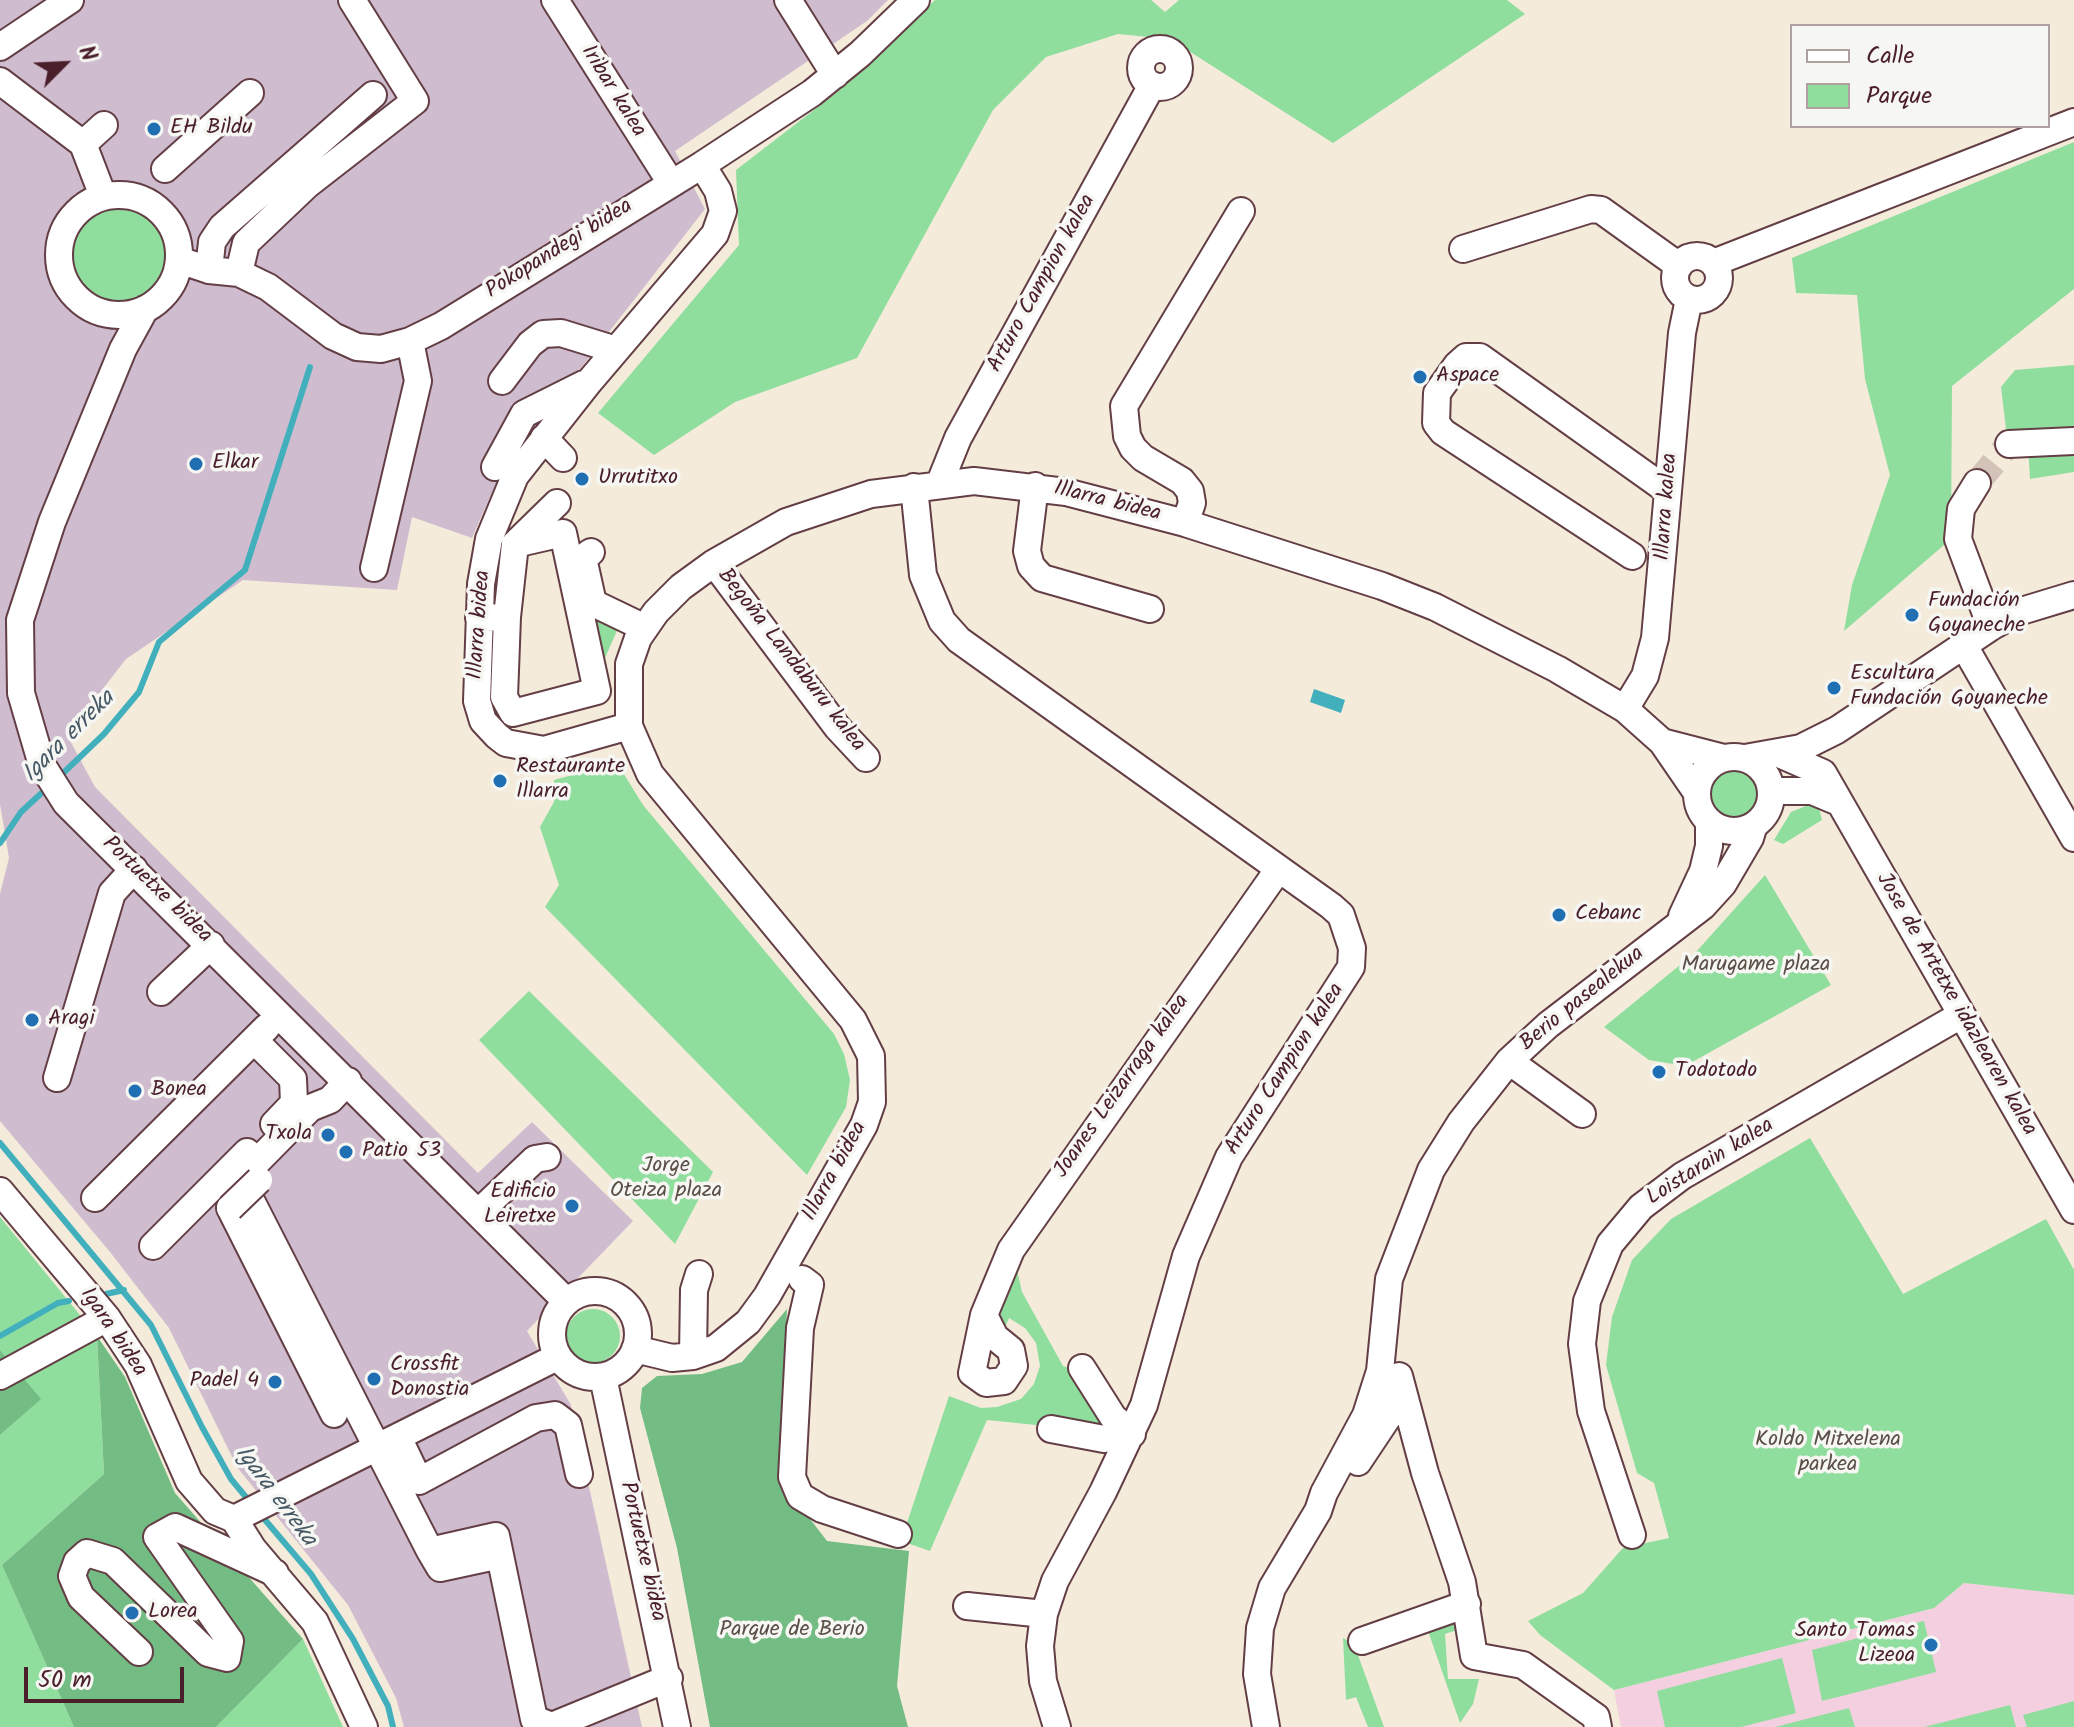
<!DOCTYPE html>
<meta charset="utf-8">
<style>
body{margin:0}
#map{position:relative;width:2074px;height:1727px;overflow:hidden;background:#f4ebdb;font-family:Kalam,sans-serif}
canvas{display:block}
.legend{position:absolute;left:1790px;top:24px;width:260px;height:104px;box-sizing:border-box;background:#f6f6f2;border:2px solid #b1a0a2;margin:0;padding:10px 14px;list-style:none;font-size:24px;color:#4a1f2b}
.legend li{display:flex;align-items:center;gap:16px;height:40px}
.legend b{width:40px;border:2px solid #b1a0a2}
.north{position:absolute;left:24px;top:24px;width:80px;height:80px;-webkit-text-stroke:6px #f6f6f2;paint-order:stroke;rotate:66deg;font-size:22px;font-weight:700;line-height:32px;text-align:center;color:#4a1f2b}
.north::after{content:'';display:block;margin:auto;width:28px;height:36px;background:#4a1f2b;clip-path:polygon(50% 0,100% 100%,50% 72%,0 100%)}
.scale{position:absolute;left:24px;top:1667px;width:160px;height:36px;box-sizing:border-box;border:4px solid #4a1f2b;border-top:0;padding-left:10px;font-size:24px;line-height:28px;white-space:nowrap;color:#4a1f2b;-webkit-text-stroke:6px #f6f6f2;paint-order:stroke}
</style>
<div id="map">
<canvas width="2074" height="1727"></canvas>
<ul class="legend">
<li><b style="height:10px;background:#fff"></b>Calle</li>
<li><b style="height:22px;background:#8fde9e"></b>Parque</li>
</ul>
<div class="north">N</div>
<div class="scale">50 m</div>
</div>
<script>
const c = document.querySelector('canvas').getContext('2d');
c.lineJoin = 'round';
function paint(path, color) { c.fillStyle = color; c.fill(path, 'evenodd'); }
const poly = rows => new Path2D(rows.map(r => 'M' + r).join(''));
function strokePath(path, color, width, dash) { c.strokeStyle = color; c.lineWidth = width; c.lineCap = dash ? 'butt' : 'round'; c.setLineDash(dash || []); c.stroke(path); }
function drawText(font, color, halo, rows, align = 'center') {
  c.font = font + ' Kalam,sans-serif'; c.lineWidth = 7; c.setLineDash([]); c.textBaseline = 'middle'; c.strokeStyle = halo; c.fillStyle = color; for (const [text, x, y, turn = 0] of rows) {
    c.save(); c.translate(x, y); c.rotate((+turn || 0) * Math.PI / 180); c.textAlign = isNaN(turn) ? turn : align; if (halo) c.strokeText(text, 0, 0); c.fillText(text, 0, 0); c.restore();
  }
}
paint(poly([
 [1964,1583,2074,1595,2074,1727,1621,1727,1614,1690,1934,1608]
]), '#f3cfe0');
paint(poly([
 [0,0,888,0,867,21,675,151,705,209,502,469,472,538,412,517,397,590,243,580,126,659,67,735,95,787,478,1173,532,1122,633,1221,527,1331,571,1405,642,1727,404,1727,396,1698,348,1605,237,1467,169,1328,110,1252,0,1121,0,894,9,858,0,804]
]), '#cfbdcf');
paint(poly([
 [935,0,1151,0,1165,12,1179,0,1507,0,1525,14,1333,143,1170,39,1118,34,1046,57,993,110,857,358,735,402,654,455,598,413,739,245,736,170,836,93],
 [2074,142,2074,289,1952,386,1951,539,1844,631,1852,585,1890,475,1865,379,1857,295,1796,293,1792,258],
 '70 253a50 50 0 1 1 100 0a50 50 0 1 1-100 0Z',
 [2074,365,2074,437,2017,441,2006,429,2001,387,2015,370],
 [2028,446,2074,452,2074,472,2030,479],
 [586,609,619,626,605,658,602,682],
 [617,763,643,805,834,1034,844,1054,850,1080,846,1107,807,1175,545,907,559,885,540,827,554,802,554,780],
 '1708 793a26 26 0 1 1 52 0a26 26 0 1 1-52 0Z',
 [1811,804,1819,808,1822,820,1783,844,1774,840,1791,812],
 [1765,875,1831,985,1685,1066,1649,1060,1604,1027,1696,952],
 [529,991,713,1172,675,1244,479,1040],
 [1810,1138,1903,1294,2046,1219,2074,1270,2074,1595,1964,1583,1934,1608,1614,1690,1540,1635,1528,1621,1583,1593,1623,1548,1669,1538,1654,1483,1637,1473,1606,1365,1612,1317,1632,1260,1671,1219],
 [0,1217,97,1336,104,1474,2,1565,74,1727,0,1727,0,1435,40,1399,0,1350],
 [1017,1270,1022,1292,1063,1366,1072,1369,1108,1419,1105,1432,987,1420,930,1551,901,1541,949,1396,981,1408,997,1407,1021,1399,1034,1384,1040,1366,1036,1343,1025,1328,1009,1318,1003,1332,994,1313],
 '566 1336a27 27 0 1 1 54 0a27 27 0 1 1-54 0Z',
 [1457,1617,1457,1630,1445,1634,1448,1679,1479,1679,1473,1704,1460,1723,1427,1628],
 [1924,1621,1936,1672,1822,1701,1812,1650],
 [1343,1638,1354,1644,1384,1727,1368,1727,1356,1697,1346,1700],
 [303,1639,343,1727,216,1727],
 [1782,1658,1796,1713,1741,1727,1665,1727,1657,1691],
 [2074,1701,2074,1727,2027,1727,2023,1715],
 [2010,1705,2016,1727,1924,1727,1944,1722],
 [1849,1708,1855,1727,1775,1727]
]), '#8fde9e');
paint(poly([
 [787,1309,780,1480,827,1541,909,1551,897,1686,908,1727,710,1727,677,1548,640,1408,642,1388,657,1376,702,1374,742,1362],
 [97,1336,125,1377,175,1493,303,1639,216,1727,74,1727,2,1565,104,1474],
 [0,1350,41,1399,0,1435]
]), '#73bd85');
paint(poly([
 [1314,689,1345,700,1341,713,1310,702]
]), '#41b0bc');
strokePath(poly([
 [59,777,104,734,139,692,159,642,245,570,310,367],
 [0,843,21,812,48,787],
 [0,1143,151,1325,202,1427,231,1479,250,1502],
 [106,1294,124,1290],
 [0,1336,58,1303,69,1301],
 [260,1514,311,1574,353,1639,388,1706,393,1727]
]), '#41b0bc', 6);
strokePath(poly([
 [1977,483,2009,444]
]), '#d2c2b8', 26, [26, 13]);
const minor = poly([
 [555,0,671,183],
 [788,0,835,75],
 [0,47,70,0],
 '1141 68a19 19 0 1 1 38 0a19 19 0 1 1-38 0Z',
 [0,81,83,144,103,196],
 [83,144,104,125],
 [165,169,250,93],
 '59 255a60 60 0 1 1 120 0a60 60 0 1 1-120 0Z',
 [1463,249,1591,209,1601,210,1679,266],
 '1675 278a22 22 0 1 1 44 0a22 22 0 1 1-44 0Z',
 [179,260,209,270,239,273,268,287,333,336,357,347,381,349,410,341,441,326,702,165,812,93,860,54,916,0],
 [1713,263,2074,122],
 [209,270,212,242,222,227,373,95],
 [239,273,246,243,307,185,415,101,352,0],
 [145,309,123,349,52,522,20,620,21,693,42,765,66,803,566,1301],
 [502,381,530,344,543,334,561,333,616,350],
 [544,438,563,458],
 [2009,444,2074,441],
 [495,467,524,414,584,384],
 [1977,483,1961,509,1958,539,1991,627],
 [939,485,958,438,1152,85],
 [1035,486,1027,551,1031,566,1042,578,1150,609],
 [914,487,923,575,942,621,959,640,1331,906,1341,915,1352,948,1351,967,1229,1157,1186,1256,1144,1405,1103,1492,1055,1581,1044,1614,1040,1646,1043,1681,1057,1727],
 [1185,523,1192,503,1190,491,1182,481,1143,458,1133,448,1127,436,1124,406,1241,211],
 [515,544,557,503],
 [591,552,583,558,593,603,645,628],
 [1632,556,1443,432,1436,423,1437,393,1457,365,1466,357,1480,357,1668,491],
 [714,563,837,727,866,758],
 [374,568,418,381,410,341],
 [479,618,507,617,515,544,563,533,597,691,513,713,504,697,507,617],
 [1963,644,2074,838],
 [1625,709,1645,676,1655,638,1682,333,1689,299],
 [629,726,544,750,506,743,497,736,483,721,477,701,481,584,489,539,515,476,589,382,715,234,723,211,718,191,702,165],
 [1662,742,1724,758],
 [1777,753,1823,773,2074,1210],
 '1697 794a37 37 0 1 1 74 0a37 37 0 1 1-74 0Z',
 [1745,758,1801,748,1837,730,1991,627,2018,612,2074,595],
 [1781,791,1812,791,1836,801],
 [1682,916,1703,871,1709,846,1709,821],
 [161,992,211,945],
 [254,1040,293,1079,294,1103,274,1124],
 [1509,1061,1582,1114],
 [57,1078,112,893,134,869],
 [348,1081,330,1100,310,1108,240,1179,430,1551,496,1536,534,1719,552,1726,669,1678],
 [0,1191,107,1318,138,1365,189,1481,215,1511,234,1519,557,1357],
 [95,1198,267,1027],
 [230,1208,334,1414],
 [478,1213,535,1159,547,1157],
 [153,1246,247,1152],
 [802,1279,810,1285,800,1328,792,1477,800,1496,822,1509,898,1534],
 '552 1334a43 43 0 1 1 86 0a43 43 0 1 1-86 0Z',
 [984,1315,995,1337,1011,1350,1014,1366,1004,1381,986,1383,972,1373,984,1315,1011,1250,1278,870],
 [635,1349,672,1358,693,1356,716,1348,748,1322,767,1296,864,1125,872,1102,871,1056,853,1020,650,774,629,726,629,664,638,638,656,612,681,587,714,563,786,522,871,494,974,481,1066,492,1185,523,1382,586,1435,607,1557,669,1625,709,1662,742,1697,793],
 [693,1356,694,1290,699,1274],
 [1082,1368,1113,1417,1132,1434],
 [0,1376,107,1318],
 [1399,1376,1425,1473,1462,1582,1474,1656,1523,1665,1596,1717,1598,1727],
 [603,1377,677,1727],
 [1051,1429,1104,1439,1132,1434],
 [399,1439,419,1481,536,1418,555,1415,568,1425,579,1474],
 [1358,1462,1392,1411,1399,1381],
 [234,1519,253,1549,315,1622,364,1727],
 [1632,1535,1591,1411,1582,1344,1587,1301,1610,1244,1641,1207,1682,1176,1961,1015],
 [430,1551,440,1568,491,1557],
 [967,1606,1044,1614],
 [1362,1641,1467,1604],
 [139,1652,81,1597,72,1576,77,1562,87,1553,113,1561,208,1653,227,1658,230,1641,157,1537,175,1527,275,1573],
 [1266,1727,1257,1674,1260,1628,1272,1588,1318,1511,1324,1493,1366,1415,1380,1371,1389,1279,1431,1170,1461,1122,1509,1061,1548,1025,1703,906,1723,884,1750,838,1754,825]
]);
strokePath(minor, '#643e45', 30);
strokePath(minor, '#fff', 26);
const minorBridge = poly([
 [230,1208,259,1180]
]);
strokePath(minorBridge, '#643e45', 30, []);
strokePath(minorBridge, '#fff', 26);
for (const [x, y, r, color] of [
 [154,129,8,"#1f6fb2"],
 [1420,377,8,"#1f6fb2"],
 [196,464,8,"#1f6fb2"],
 [582,479,8,"#1f6fb2"],
 [1912,615,8,"#1f6fb2"],
 [1834,688,8,"#1f6fb2"],
 [500,781,8,"#1f6fb2"],
 [1559,915,8,"#1f6fb2"],
 [32,1020,8,"#1f6fb2"],
 [1659,1072,8,"#1f6fb2"],
 [135,1091,8,"#1f6fb2"],
 [328,1135,8,"#1f6fb2"],
 [346,1152,8,"#1f6fb2"],
 [572,1206,8,"#1f6fb2"],
 [374,1379,8,"#1f6fb2"],
 [275,1382,8,"#1f6fb2"],
 [132,1613,8,"#1f6fb2"],
 [1931,1645,8,"#1f6fb2"]
]) { const dot = new Path2D(); dot.arc(x, y, r, 0, 2 * Math.PI); c.fillStyle = color; c.fill(dot); strokePath(dot, '#f6f6f2', 3); }
drawText('22px', '#4a1f2b', '#f6f6f2', [
 ["Iribar kalea",612,92,58],
 ["Pokopandegi bidea",560,250,-32],
 ["Arturo Campion kalea",1043,284,-61],
 ["Illarra bidea",1107,503,14],
 ["Illarra kalea",1668,507,-86],
 ["Illarra bidea",481,625,-86],
 ["Begoña Landaburu kalea",790,661,52],
 ["Portuetxe bidea",156,891,44],
 ["Berio pasealekua",1583,1000,-39],
 ["Jose de Artetxe idazlearen kalea",1955,1005,60],
 ["Arturo Campion kalea",1286,1070,-57],
 ["Joanes Leizarraga kalea",1123,1087,-55],
 ["Loistarain kalea",1711,1163,-32],
 ["Illarra bidea",836,1172,-61],
 ["Igara bidea",112,1333,56],
 ["Portuetxe bidea",641,1552,77]
]);
drawText('22px', '#4a1f2b', '#f6f6f2', [
 ["EH Bildu",170,129],
 ["Aspace",1436,377],
 ["Elkar",212,464],
 ["Urrutitxo",598,479],
 ["Fundación",1928,602],
 ["Goyaneche",1928,627],
 ["Escultura",1850,675],
 ["Fundación Goyaneche",1850,700],
 ["Restaurante",516,768],
 ["Illarra",516,793],
 ["Cebanc",1575,915],
 ["Aragi",48,1020],
 ["Todotodo",1675,1072],
 ["Bonea",151,1091],
 ["Txola",312,1135,"right"],
 ["Patio 53",362,1152],
 ["Edificio",556,1193,"right"],
 ["Leiretxe",556,1218,"right"],
 ["Crossfit",390,1366],
 ["Donostia",390,1391],
 ["Padel 4",259,1382,"right"],
 ["Lorea",148,1613],
 ["Santo Tomas",1915,1632,"right"],
 ["Lizeoa",1915,1657,"right"]
], 'left');
drawText('22px', '#5b4f48', '#f6f6f2', [
 ["Marugame plaza",1756,966],
 ["Jorge",666,1167],
 ["Oteiza plaza",666,1192],
 ["Koldo Mitxelena",1828,1441],
 ["parkea",1828,1466],
 ["Parque de Berio",792,1631]
]);
drawText('italic 24px', '#465965', '#f6f6f2', [
 ["Igara erreka",70,738,-45],
 ["Igara erreka",274,1497,53]
]);
</script>
